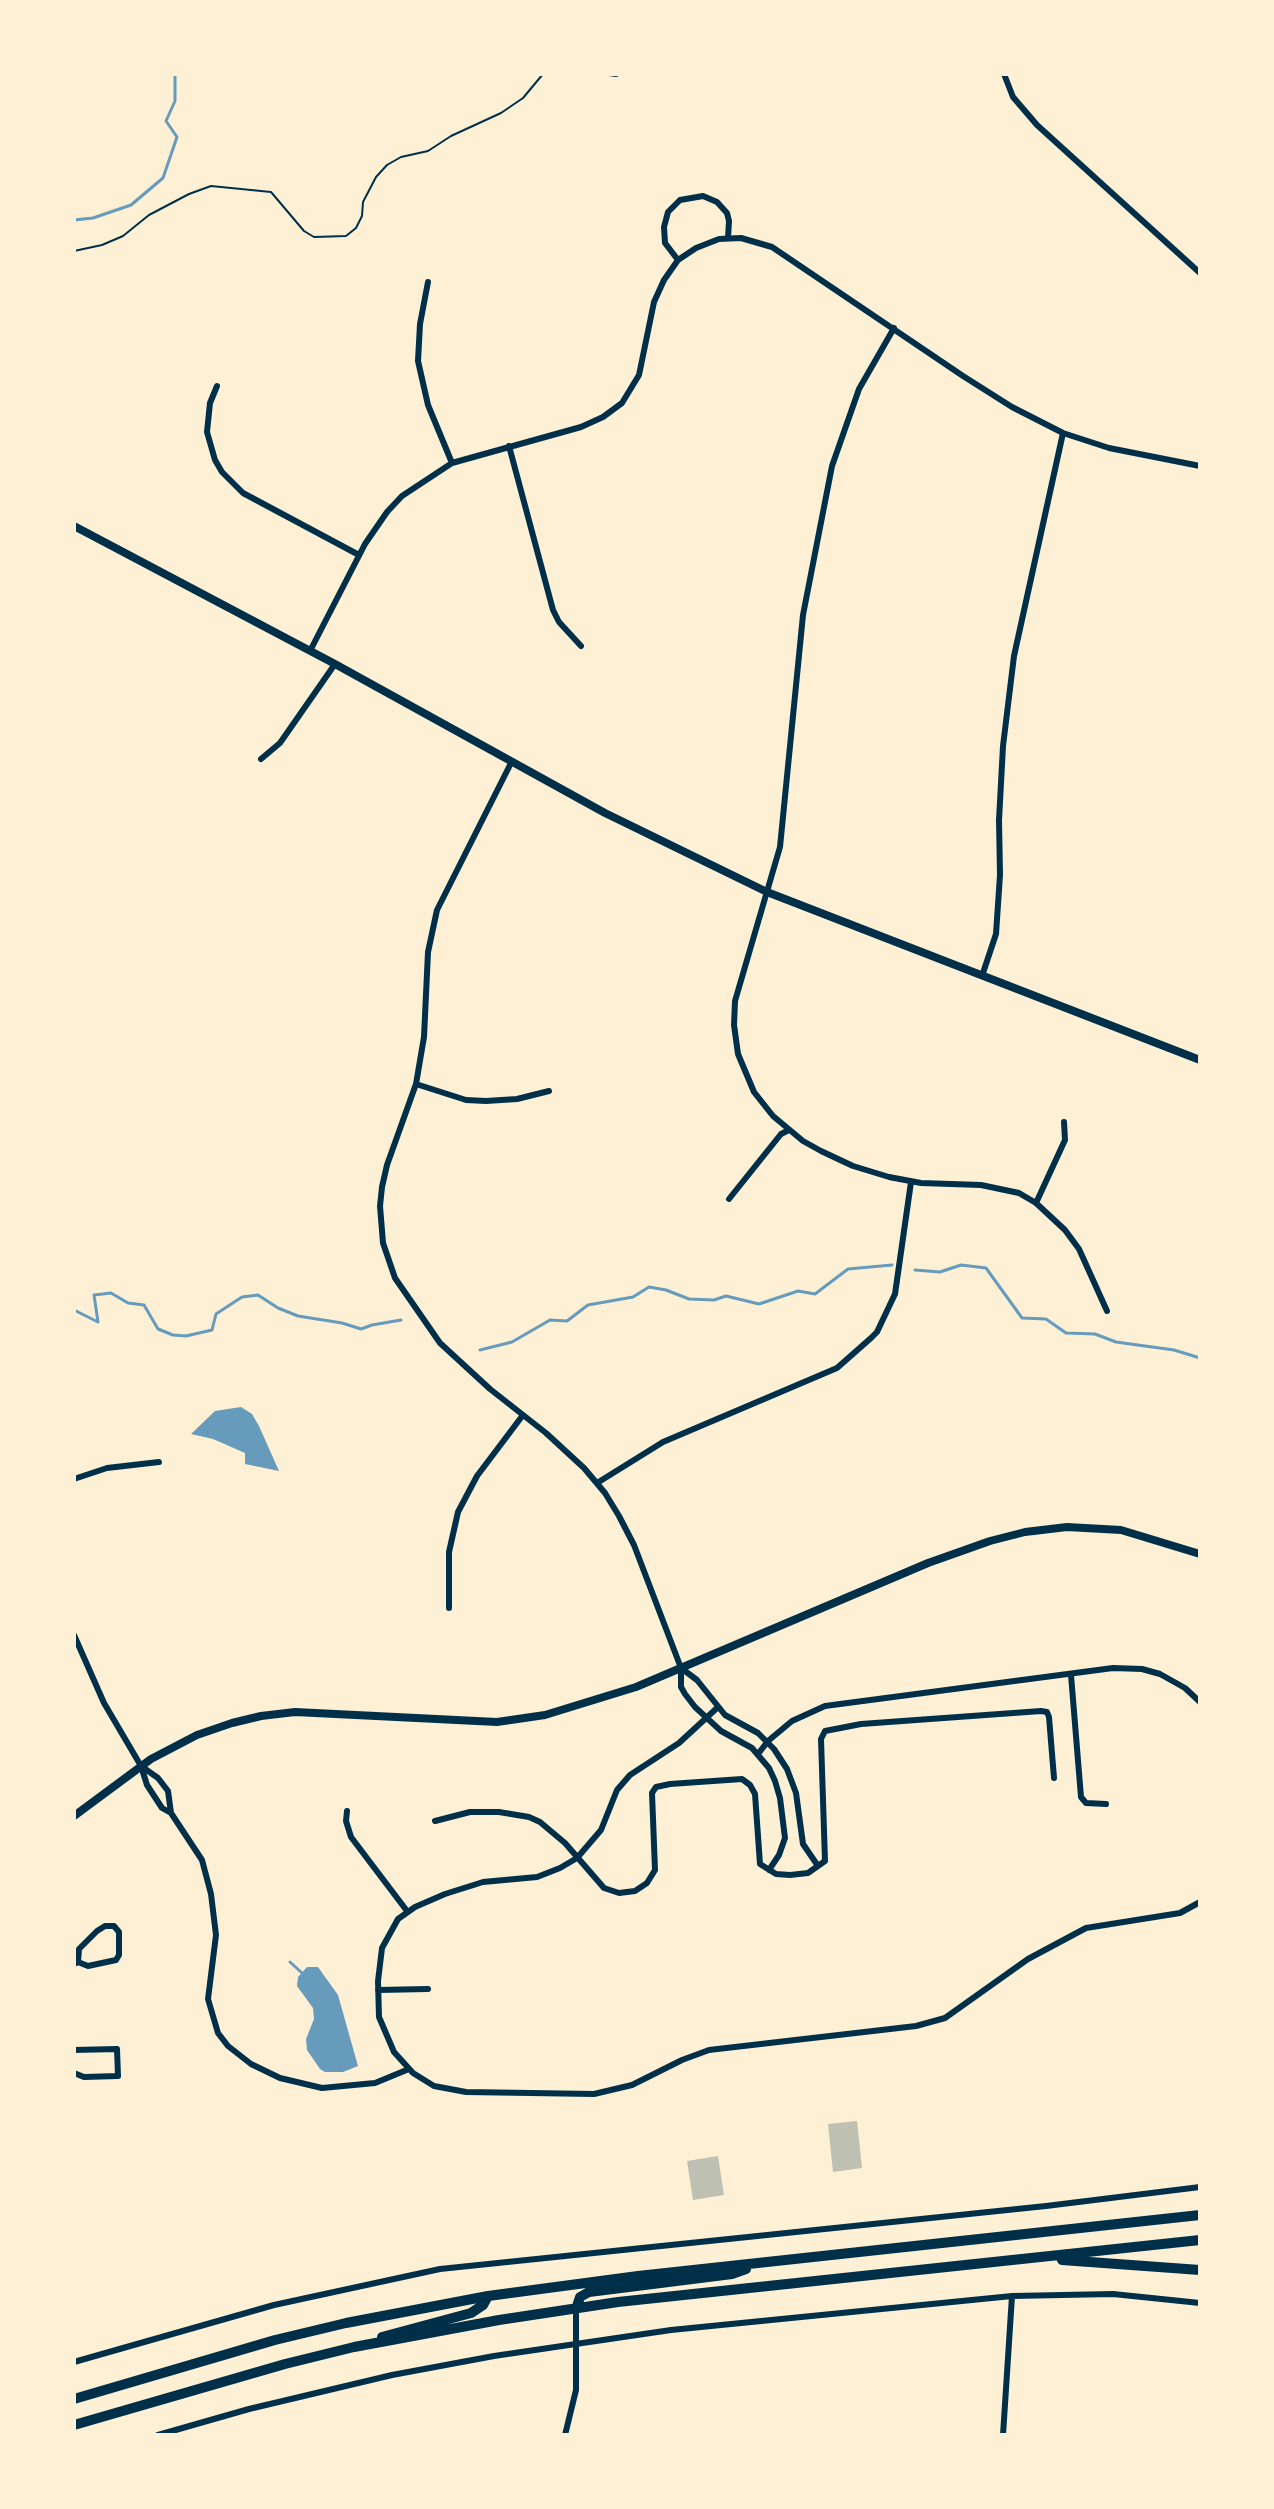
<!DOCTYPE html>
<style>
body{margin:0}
#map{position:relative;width:1274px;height:2509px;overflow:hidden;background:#fdf0d5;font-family:"Titillium Web",sans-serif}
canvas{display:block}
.frame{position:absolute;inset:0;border:76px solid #fdf0d5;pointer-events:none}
</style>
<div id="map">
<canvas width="1274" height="2509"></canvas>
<div class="frame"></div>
</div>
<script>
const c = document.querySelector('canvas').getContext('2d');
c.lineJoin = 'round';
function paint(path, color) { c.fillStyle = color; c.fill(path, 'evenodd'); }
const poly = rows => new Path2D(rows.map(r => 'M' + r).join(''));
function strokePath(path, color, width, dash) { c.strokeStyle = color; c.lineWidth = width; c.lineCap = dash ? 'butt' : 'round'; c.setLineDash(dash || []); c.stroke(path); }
paint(poly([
 [241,1407,252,1414,259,1426,279,1471,245,1464,245,1453,213,1439,191,1434,215,1411],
 [307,1967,318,1967,338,1995,358,2066,343,2072,325,2072,320,2069,307,2050,306,2039,314,2019,313,2008,297,1986,298,1977]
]), '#669bbc');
strokePath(poly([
 [74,220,93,218,131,205,163,178,177,137,166,121,175,101,175,74],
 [915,1270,940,1272,961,1265,986,1268,1022,1318,1046,1319,1066,1333,1095,1334,1116,1342,1174,1350,1200,1358],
 [74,1310,98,1322,94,1295,111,1293,128,1303,144,1305,158,1329,173,1335,186,1336,212,1330,216,1314,242,1297,258,1295,278,1308,298,1316,342,1323,361,1329,372,1325,401,1320],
 [480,1350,512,1342,550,1320,567,1321,588,1305,633,1297,649,1287,666,1290,689,1299,714,1300,726,1296,759,1304,798,1291,815,1294,848,1269,892,1265],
 [290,1962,302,1973]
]), '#669bbc', 3);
paint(poly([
 [857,2121,862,2168,833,2172,828,2124],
 [718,2156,724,2195,693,2200,687,2161]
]), '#bec0b2');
strokePath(poly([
 [601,74,616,76,621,74],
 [74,251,102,245,123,236,149,215,189,194,211,186,271,192,304,231,314,237,346,236,356,228,362,216,363,202,376,177,387,165,401,157,428,151,451,136,501,113,523,98,543,74]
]), '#003049', 2);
strokePath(poly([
 [1004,74,1013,97,1037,125,1200,273],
 [678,260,665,243,664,227,668,212,680,200,703,196,717,202,727,213,729,221,728,238],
 [428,282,420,324,418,361,428,405,452,463],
 [894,328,859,389,832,466,803,615,780,847,735,1001,734,1025,738,1054,754,1092,773,1116,803,1141,821,1151,853,1166,889,1177,921,1183,981,1185,1019,1193,1036,1203,1065,1230,1079,1249,1107,1311],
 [217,386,210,403,207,432,215,460,222,472,243,493,359,555],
 [509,446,553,610,559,622,581,646],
 [310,651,365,544,387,512,402,496,452,463,581,427,603,417,622,403,639,375,654,302,664,280,678,260,696,248,719,239,741,238,772,247,963,376,1012,407,1063,433,1109,448,1200,466],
 [261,759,280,743,335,664],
 [511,763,437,910,428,952,424,1037,416,1084,387,1165,382,1187,380,1206,383,1243,395,1278,440,1343,490,1389,546,1433,584,1468,605,1493,619,1516,634,1545,681,1668,681,1687,685,1694,695,1707,721,1731,752,1748,769,1768,775,1781,780,1798,785,1838,779,1855,769,1870],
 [982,976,996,934,1000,875,999,820,1003,746,1014,656,1063,433],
 [416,1084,466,1100,486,1101,517,1099,549,1091],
 [729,1199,781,1134,789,1130],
 [1036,1203,1065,1140,1064,1122],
 [74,1479,107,1468,159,1462],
 [597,1483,663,1442,837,1368,871,1338,877,1332,895,1294,911,1182],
 [449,1608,449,1552,458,1512,477,1476,523,1415],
 [74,1635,104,1703,141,1766,147,1785,162,1808,171,1813,202,1860,211,1894,216,1935,208,1999,218,2033,228,2046,251,2064,280,2078,322,2088,375,2083,409,2069],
 [681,1668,697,1680,725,1715,758,1733,774,1749,787,1769,796,1793,803,1844,818,1866],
 [1071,1675,1081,1797,1086,1803,1106,1804],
 [717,1708,679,1743,630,1775,617,1790,601,1830,577,1858,560,1868,537,1877,483,1882,445,1894,415,1907,398,1919,382,1948,378,1981,379,2017,394,2052,413,2073,434,2086,466,2092,594,2094,632,2085,682,2060,709,2050,916,2026,945,2018,1028,1959,1086,1928,1180,1913,1200,1902],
 [758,1754,768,1741,792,1721,825,1706,1113,1668,1142,1669,1160,1674,1185,1688,1200,1702],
 [141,1766,158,1778,168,1791,171,1813],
 [347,1811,346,1821,351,1837,407,1911],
 [435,1821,470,1812,499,1812,529,1817,540,1822,565,1843,604,1888,619,1893,635,1891,647,1883,655,1870,652,1793,656,1787,670,1784,742,1779,750,1785,755,1794,760,1864,776,1874,790,1875,808,1873,825,1861,821,1739,825,1731,861,1724,1041,1711,1047,1712,1049,1717,1054,1778],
 [74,1964,78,1962,88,1966,116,1960,119,1955,119,1932,114,1926,105,1926,97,1931,79,1949,78,1962],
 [378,1990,428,1989],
 [74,2050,117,2049,118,2076,84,2077,74,2073],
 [74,2362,274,2305,440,2269,1046,2206,1200,2187],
 [158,2435,249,2409,392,2375,494,2356,671,2330,1012,2296,1113,2294,1200,2303],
 [565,2435,576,2390,576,2309],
 [1003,2435,1012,2296]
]), '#003049', 6);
strokePath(poly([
 [74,526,335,664,605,813,767,892,1200,1060],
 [74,1816,151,1759,197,1735,232,1723,261,1716,295,1712,497,1722,545,1715,636,1687,928,1563,990,1541,1025,1532,1067,1527,1121,1530,1200,1554]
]), '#003049', 8);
strokePath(poly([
 [1062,2260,1200,2270],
 [576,2309,580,2297,589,2292,732,2274,746,2269],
 [382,2337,471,2313,483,2305,488,2296],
 [74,2399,275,2340,346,2323,488,2296,638,2276,1200,2215],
 [74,2425,285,2364,354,2347,499,2320,618,2302,1200,2240]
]), '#003049', 10);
</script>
